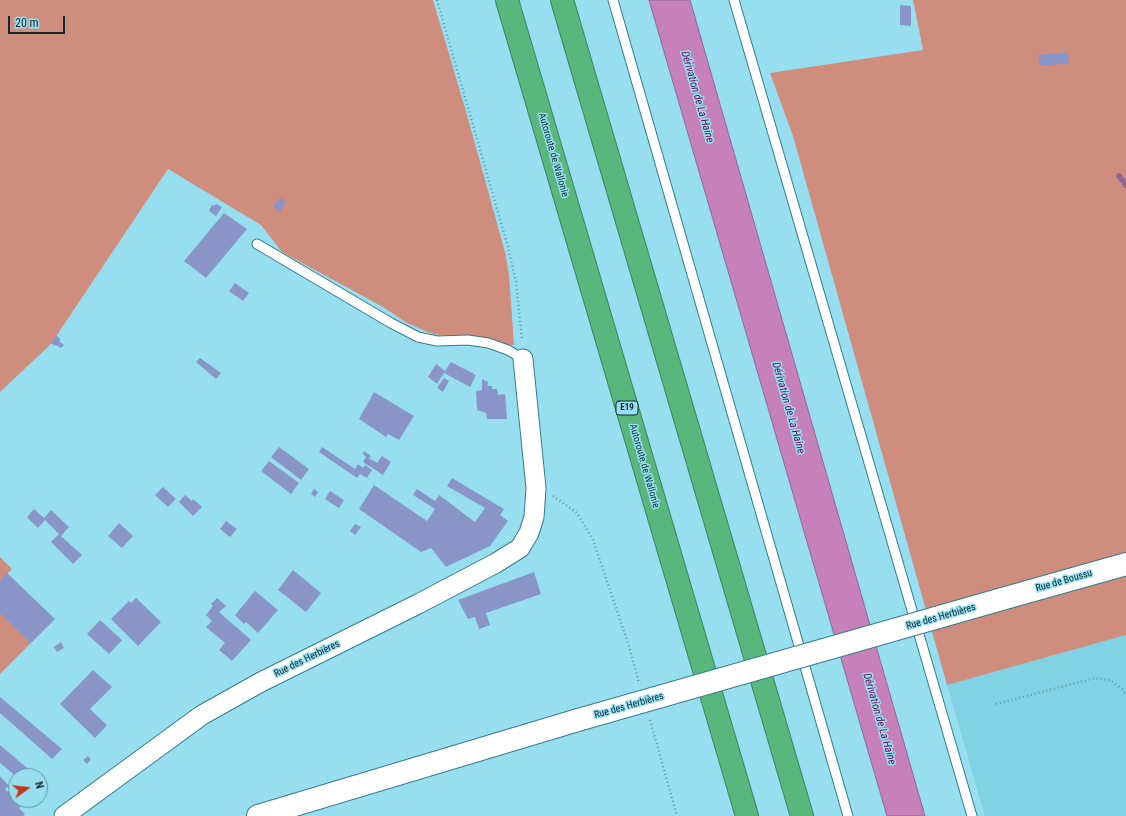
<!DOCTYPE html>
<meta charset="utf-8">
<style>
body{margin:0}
#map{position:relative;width:1126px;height:816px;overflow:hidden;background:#97dff0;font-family:"Roboto Condensed",sans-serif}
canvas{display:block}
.north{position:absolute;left:8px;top:768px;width:40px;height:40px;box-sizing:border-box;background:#97dff0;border:1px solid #5f97a3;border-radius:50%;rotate:75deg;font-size:11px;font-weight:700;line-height:16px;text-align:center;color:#0b2a30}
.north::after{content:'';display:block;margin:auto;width:14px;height:18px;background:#c23817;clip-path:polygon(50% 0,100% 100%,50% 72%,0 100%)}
.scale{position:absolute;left:8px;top:16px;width:57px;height:18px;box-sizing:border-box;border:2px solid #0b2a30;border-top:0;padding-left:5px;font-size:12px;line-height:14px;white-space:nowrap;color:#0b2a30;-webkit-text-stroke:3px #97dff0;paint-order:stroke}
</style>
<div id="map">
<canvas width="1126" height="816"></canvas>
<div class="north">N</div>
<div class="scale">20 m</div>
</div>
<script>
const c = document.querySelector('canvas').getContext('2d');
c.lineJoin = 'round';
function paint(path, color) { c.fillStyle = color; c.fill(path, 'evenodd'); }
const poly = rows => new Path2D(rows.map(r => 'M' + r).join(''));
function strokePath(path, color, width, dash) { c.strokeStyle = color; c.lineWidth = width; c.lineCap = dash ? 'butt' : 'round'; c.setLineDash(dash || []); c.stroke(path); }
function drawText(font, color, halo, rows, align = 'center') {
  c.font = font + ' "Roboto Condensed",sans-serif'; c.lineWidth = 3; c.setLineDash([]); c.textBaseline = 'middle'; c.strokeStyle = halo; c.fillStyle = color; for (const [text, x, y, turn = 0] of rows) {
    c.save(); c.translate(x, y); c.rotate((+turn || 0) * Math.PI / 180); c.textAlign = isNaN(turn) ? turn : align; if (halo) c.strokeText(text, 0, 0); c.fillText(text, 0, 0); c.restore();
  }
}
paint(poly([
 [1126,635,1126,816,985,816,947,685]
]), '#80d2e4');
paint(poly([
 [0,0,433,0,467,115,505,252,509,274,514,345,505,345,464,336,444,336,430,333,407,323,383,307,282,252,261,225,168,169,51,344,0,392],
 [913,0,1126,0,1126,635,947,685,793,136,770,73,923,50],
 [0,557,12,569,0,581],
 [0,612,31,643,0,674]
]), '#cf8d7d');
const water = poly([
 [649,0,690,0,925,816,887,816,649,0]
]);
paint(water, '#c681b9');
strokePath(water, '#8e6790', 1);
strokePath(poly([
 [1119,176,1126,185]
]), '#8e6790', 5.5);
paint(poly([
 [900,5,911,6,911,26,900,25],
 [1068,52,1069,63,1040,66,1038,55],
 [280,197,286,202,280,212,273,207],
 [216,204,222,207,216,216,209,211,212,205,214,206],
 [224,213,247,229,206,278,184,261],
 [235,283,249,293,243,301,229,291],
 [56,335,61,340,59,341,64,345,61,348,56,345,55,346,51,343],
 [200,358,221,373,216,379,196,362],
 [451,362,476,375,470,387,444,373,437,384,428,377,436,364,445,371],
 [444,378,449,381,443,392,437,388],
 [482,379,488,382,487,386,492,386,492,389,497,389,498,395,505,394,507,419,487,419,486,413,477,410,476,391,482,390],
 [374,392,414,416,399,440,388,434,386,437,359,419],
 [279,447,309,469,301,480,271,457],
 [322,447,355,469,358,464,363,468,365,465,372,470,367,478,360,474,357,478,319,452],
 [364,451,371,456,369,458,377,463,382,456,391,462,383,475,363,462,366,457,363,454],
 [269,461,299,483,291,494,261,471],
 [452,478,504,509,500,515,508,521,490,546,446,567,431,548,421,552,359,509,374,485,427,521,435,509,413,495,417,489,435,501,439,495,475,522,485,508,447,486],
 [163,487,176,499,168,507,155,495],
 [314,489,318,492,315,497,311,494],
 [330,491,344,500,339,508,325,499],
 [185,495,192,501,193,499,202,507,193,516,179,502],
 [34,509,44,518,51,510,69,527,61,536,82,555,73,564,51,542,59,534,45,520,38,528,27,517],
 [226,521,237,529,230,537,220,529],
 [119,523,133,536,122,548,108,536],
 [355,524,361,527,355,535,350,531],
 [293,570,321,593,306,612,278,590],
 [534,572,541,594,486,613,490,625,479,629,475,617,468,619,458,600],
 [7,573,55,619,31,643,0,613,0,581],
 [255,591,278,610,258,633,246,622,244,624,235,615],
 [136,598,161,622,138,646,111,619,129,601,131,603],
 [217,598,226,606,219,612,251,640,232,661,219,650,225,643,206,627,212,621,206,615,213,606,211,604],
 [100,620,122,640,109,654,87,634],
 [61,642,64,648,57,652,54,647],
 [93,670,112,687,90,709,107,725,95,738,60,704],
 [0,697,62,749,52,759,0,713],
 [0,745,33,773,30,776,16,776,0,763],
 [88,756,91,759,87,764,83,760],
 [0,776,9,786,5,789,8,792,9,791,11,793,16,788,16,800,28,800,19,808,25,814,23,816,0,816]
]), '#8995c7');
const lane = poly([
 [613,0,848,816],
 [734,0,972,816],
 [257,244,391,323,418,337,437,341,468,340,488,343,508,350,523,359]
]);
const street = poly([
 [64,816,202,715,261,682,418,604,496,563,520,548,529,533,534,517,536,488,523,359]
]);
const secondary = poly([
 [1002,599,1126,564],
 [258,816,578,720]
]);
const highway = poly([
 [507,0,747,816],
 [562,0,802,816]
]);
strokePath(lane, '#337c8c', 11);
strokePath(street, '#337c8c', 21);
strokePath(secondary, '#337c8c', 24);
strokePath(highway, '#3e8561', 24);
strokePath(poly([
 [437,0,508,247,516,282,522,340],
 [553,496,577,513,593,540,629,646,639,683],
 [996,704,1095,678,1110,680,1122,689,1126,695],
 [650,720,677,816]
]), '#629ba8', 2.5, [1, 3]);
strokePath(lane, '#fff', 9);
strokePath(street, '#fff', 19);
strokePath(secondary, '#fff', 22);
strokePath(highway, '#59b67c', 22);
const secondaryBridge = poly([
 [578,720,1002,599]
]);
strokePath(secondaryBridge, '#337c8c', 24, []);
strokePath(secondaryBridge, '#fff', 22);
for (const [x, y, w] of [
 [627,408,22]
]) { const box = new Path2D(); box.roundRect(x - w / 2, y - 7, w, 14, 3); c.fillStyle = '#97dff0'; c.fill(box); strokePath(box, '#0b2a30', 1); }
drawText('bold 9px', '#0b2a30', null, [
 ["E19",627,408]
]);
drawText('10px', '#0b2a30', '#97dff0', [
 ["Autoroute de Wallonie",553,155,74],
 ["Autoroute de Wallonie",644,466,74],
 ["Rue de Boussu",1064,581,-16],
 ["Rue des Herbières",941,617,-16],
 ["Rue des Herbières",307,659,-26],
 ["Rue des Herbières",629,706,-16]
]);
drawText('italic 11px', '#610c57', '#97dff0', [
 ["Dérivation de La Haine",697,97,74],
 ["Dérivation de La Haine",788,408,74],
 ["Dérivation de La Haine",879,719,74]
]);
</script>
